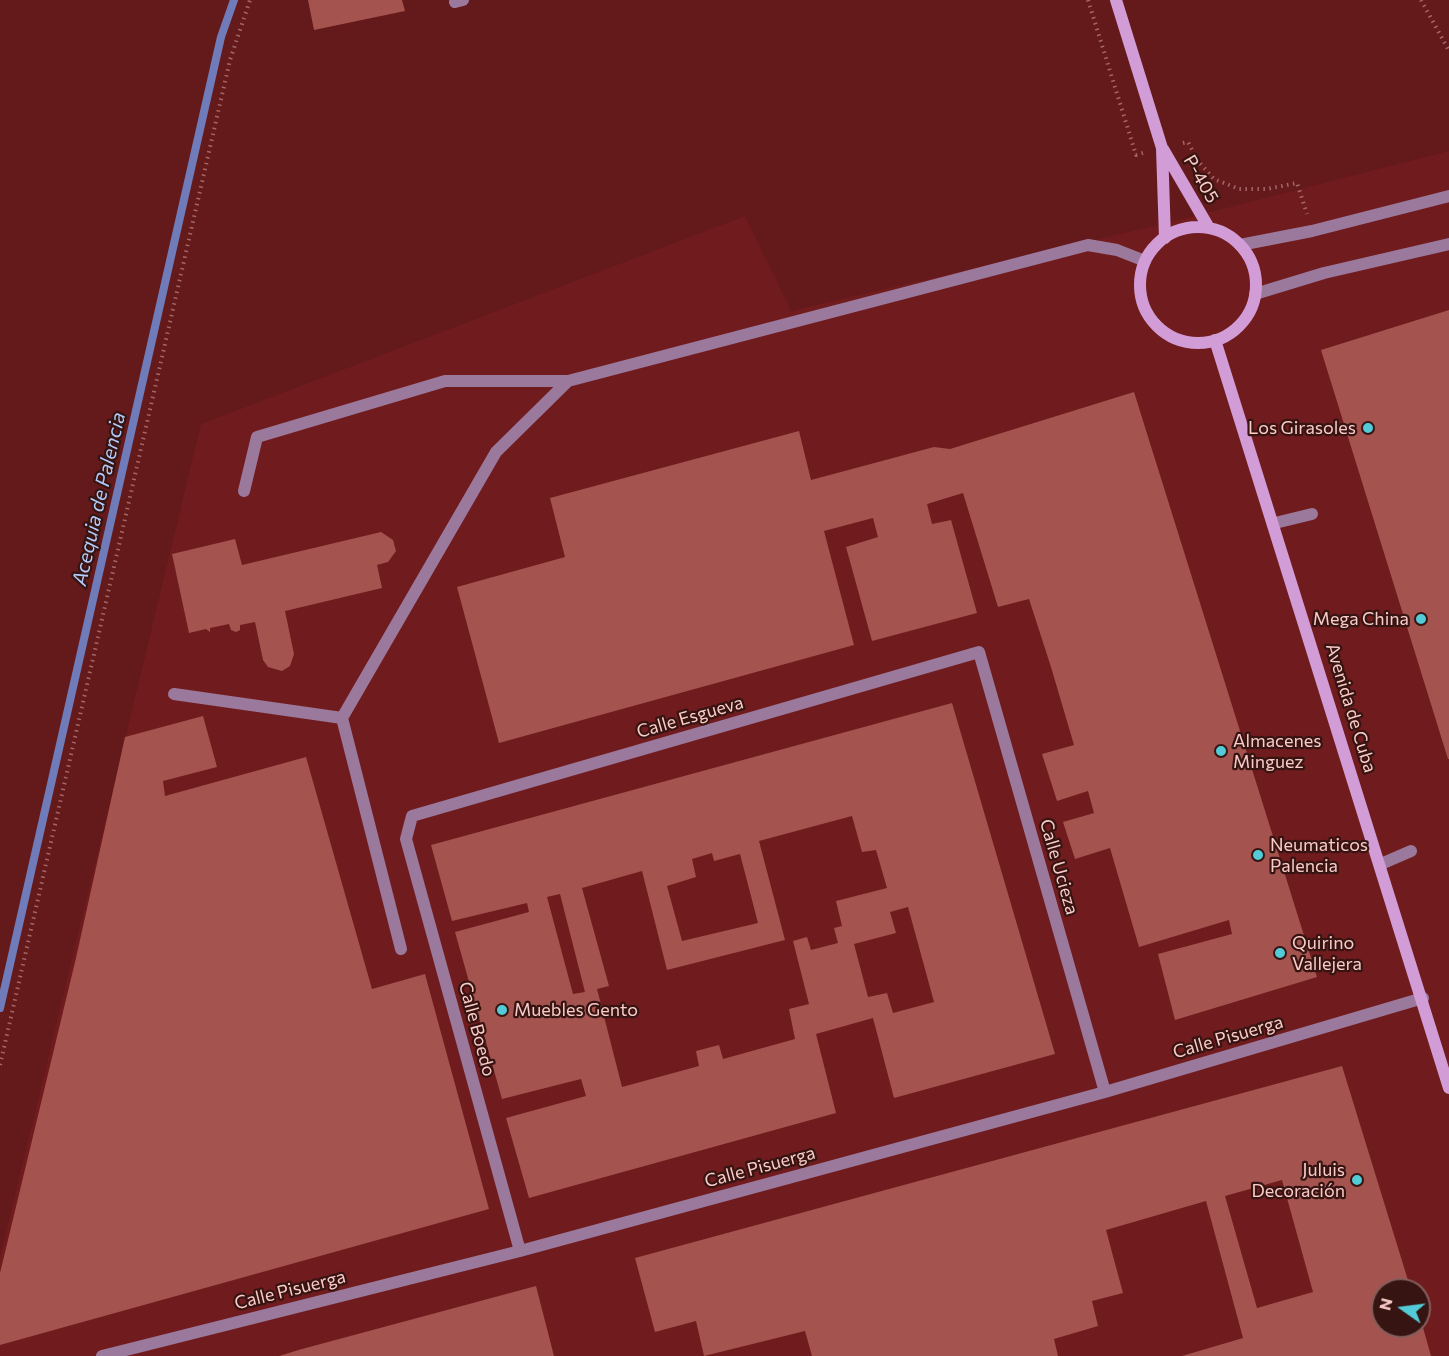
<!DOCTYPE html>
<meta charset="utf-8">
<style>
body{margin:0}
#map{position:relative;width:1449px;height:1356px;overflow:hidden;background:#64191b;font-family:Commissioner,sans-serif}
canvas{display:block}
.north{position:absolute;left:1371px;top:1278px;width:60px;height:60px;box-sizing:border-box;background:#351412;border:2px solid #845d5a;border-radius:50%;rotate:284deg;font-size:16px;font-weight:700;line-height:24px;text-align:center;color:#facbc7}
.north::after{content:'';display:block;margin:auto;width:21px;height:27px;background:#52cbd7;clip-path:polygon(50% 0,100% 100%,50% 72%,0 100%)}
</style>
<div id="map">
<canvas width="1449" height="1356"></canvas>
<div class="north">N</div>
</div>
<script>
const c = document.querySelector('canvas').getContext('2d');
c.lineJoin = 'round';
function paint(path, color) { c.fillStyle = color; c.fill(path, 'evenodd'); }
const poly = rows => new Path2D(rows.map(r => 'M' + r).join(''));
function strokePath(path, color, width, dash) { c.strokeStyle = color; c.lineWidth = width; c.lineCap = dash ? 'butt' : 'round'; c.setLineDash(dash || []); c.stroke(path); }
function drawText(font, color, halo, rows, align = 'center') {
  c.font = font + ' Commissioner,sans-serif'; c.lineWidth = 4.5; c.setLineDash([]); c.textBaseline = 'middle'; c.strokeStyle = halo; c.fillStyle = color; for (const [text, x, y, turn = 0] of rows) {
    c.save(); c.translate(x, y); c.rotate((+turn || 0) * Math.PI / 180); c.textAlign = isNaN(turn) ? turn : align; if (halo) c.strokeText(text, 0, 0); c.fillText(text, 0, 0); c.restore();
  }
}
paint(poly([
 [1449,151,1449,1356,0,1356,0,1258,201,424,745,216,791,311,1167,223],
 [1383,1290,1419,1290,1419,1326,1383,1326]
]), '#701b1d');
strokePath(poly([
 [0,1008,221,37,234,0]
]), '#6f7cb9', 8);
paint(poly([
 [308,0,402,0,405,11,314,30],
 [1449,310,1449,759,1448,759,1321,350],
 [1134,392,1317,977,1175,1020,1158,954,1232,934,1229,920,1139,947,1110,848,1075,859,1063,822,1094,813,1088,791,1057,801,1042,754,1074,745,1051,667,1029,599,998,607,963,493,927,504,932,524,951,520,977,613,872,641,846,547,878,537,873,518,824,531,854,645,499,743,457,587,565,557,550,498,799,431,811,480,934,447,950,449],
 [381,532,393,540,396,551,388,562,377,565,382,588,285,611,294,654,290,666,282,671,268,667,263,660,255,622,240,625,240,630,236,632,231,630,229,624,210,628,210,632,206,629,189,633,172,554,235,539,242,565],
 [952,703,1055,1054,894,1098,873,1018,816,1034,836,1113,529,1198,506,1118,586,1096,581,1079,502,1099,455,932,529,912,527,903,452,921,431,845],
 [852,816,862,852,876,850,887,888,836,901,842,926,834,928,838,943,811,950,807,937,793,941,809,1004,789,1009,795,1039,723,1059,719,1045,696,1051,699,1066,622,1087,597,989,609,986,582,888,642,871,667,970,785,940,759,841],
 [712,853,714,861,740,854,758,923,682,941,667,886,696,877,692,859],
 [560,894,585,992,573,994,547,897],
 [908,907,934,1002,893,1013,887,993,868,997,854,944,896,933,890,912],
 [203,716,217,767,163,781,165,796,306,757,372,989,425,974,489,1209,0,1345,0,1273,76,958,125,737],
 [1342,1066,1411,1290,1383,1290,1383,1326,1419,1326,1420,1317,1431,1356,1182,1356,1243,1338,1206,1201,1106,1230,1123,1293,1092,1301,1098,1326,1054,1339,1058,1356,812,1356,805,1331,704,1356,696,1321,655,1332,635,1258],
 [1282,1180,1313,1292,1257,1308,1225,1196],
 [536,1286,554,1356,279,1356,302,1349]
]), '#a4534f');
strokePath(poly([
 [1088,0,1136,155,1143,153],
 [1421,0,1449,51],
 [1183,143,1188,142,1198,161,1214,179,1239,189,1267,189,1297,183,1307,214],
 [0,1065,230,60,250,0]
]), '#a56666', 4, [1.5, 4.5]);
strokePath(poly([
 [244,491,257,437,445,381,568,381],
 [1275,523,1312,514],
 [174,694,342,718],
 [1381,864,1411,851],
 [401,949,342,718,496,452,568,381,1088,245,1117,250,1145,261]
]), '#9b799d', 12);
strokePath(poly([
 [455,2,463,0],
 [1240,245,1312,231,1449,196],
 [1255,294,1324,273,1449,244],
 [520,1251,406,839,412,816,979,652,1105,1092],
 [102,1356,520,1251,1105,1092,1423,998]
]), '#9b799d', 12);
strokePath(poly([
 [1116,0,1162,148,1165,238],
 [1163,149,1209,228],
 '1140 285a58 58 0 1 1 116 0a58 58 0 1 1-116 0Z',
 [1215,340,1449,1088]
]), '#d29cd6', 12);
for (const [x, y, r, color] of [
 [1368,428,6,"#52cbd7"],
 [1421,619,6,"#52cbd7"],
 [1221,751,6,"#52cbd7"],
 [1258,855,6,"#52cbd7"],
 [1280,953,6,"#52cbd7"],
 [502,1010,6,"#52cbd7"],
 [1357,1180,6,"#52cbd7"]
]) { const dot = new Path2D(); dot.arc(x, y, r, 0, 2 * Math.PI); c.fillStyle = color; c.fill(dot); strokePath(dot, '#351412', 2); }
drawText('18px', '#facbc7', '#351412', [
 ["P-405",1201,179,60],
 ["Avenida de Cuba",1351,708,73],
 ["Calle Esgueva",690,717,-16],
 ["Calle Ucieza",1059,867,74],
 ["Calle Boedo",477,1029,75],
 ["Calle Pisuerga",1228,1037,-16],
 ["Calle Pisuerga",760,1167,-15],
 ["Calle Pisuerga",290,1290,-14]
]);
drawText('18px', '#facbc7', '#351412', [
 ["Los Girasoles",1356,428,"right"],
 ["Mega China",1409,619,"right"],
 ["Almacenes",1233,741],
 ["Minguez",1233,762],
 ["Neumaticos",1270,845],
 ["Palencia",1270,866],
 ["Quirino",1292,943],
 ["Vallejera",1292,964],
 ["Muebles Gento",514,1010],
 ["Juluis",1345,1170,"right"],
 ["Decoración",1345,1191,"right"]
], 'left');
drawText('italic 20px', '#b2caf9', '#351412', [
 ["Acequia de Palencia",99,499,-77]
]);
</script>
